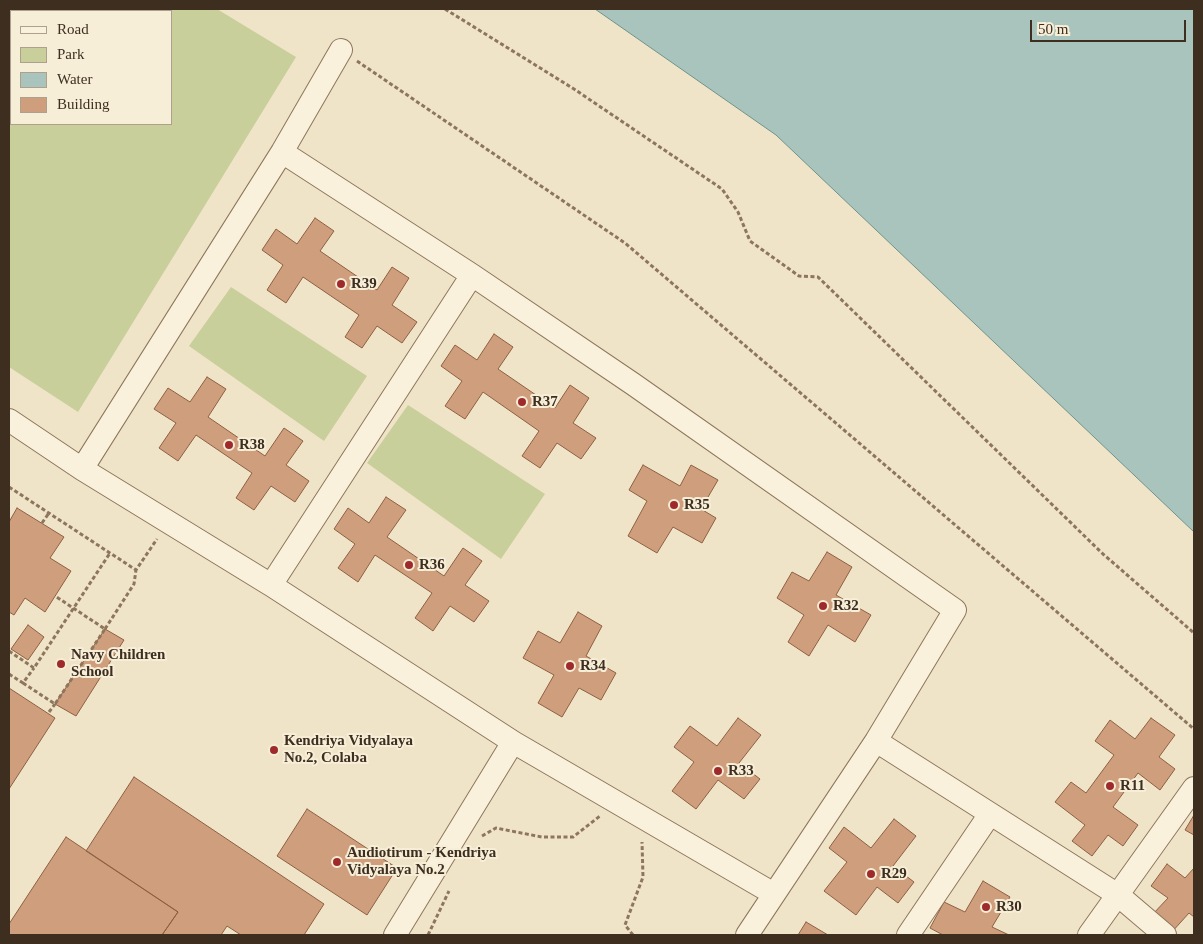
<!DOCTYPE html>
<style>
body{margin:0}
#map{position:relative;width:1203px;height:944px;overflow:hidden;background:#f0e4c8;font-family:Georgia,serif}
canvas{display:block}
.frame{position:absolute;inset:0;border:10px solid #3d2e20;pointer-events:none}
.legend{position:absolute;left:10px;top:10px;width:162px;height:115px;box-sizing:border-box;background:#f7eed8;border:1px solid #ada18e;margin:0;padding:6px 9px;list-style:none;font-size:15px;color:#3d2e20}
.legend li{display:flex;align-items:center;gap:10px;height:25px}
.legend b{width:25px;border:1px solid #ada18e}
.scale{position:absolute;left:1030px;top:20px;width:156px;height:22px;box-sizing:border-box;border:2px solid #3d2e20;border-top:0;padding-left:6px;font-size:15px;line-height:18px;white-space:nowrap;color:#3d2e20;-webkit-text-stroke:4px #f7eed8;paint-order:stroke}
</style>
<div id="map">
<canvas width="1203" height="944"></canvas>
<div class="frame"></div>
<ul class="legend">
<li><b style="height:6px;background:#faf1dc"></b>Road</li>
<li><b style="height:14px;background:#c9cf9b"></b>Park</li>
<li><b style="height:14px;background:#a9c4bc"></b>Water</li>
<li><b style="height:14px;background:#cf9f7d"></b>Building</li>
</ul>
<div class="scale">50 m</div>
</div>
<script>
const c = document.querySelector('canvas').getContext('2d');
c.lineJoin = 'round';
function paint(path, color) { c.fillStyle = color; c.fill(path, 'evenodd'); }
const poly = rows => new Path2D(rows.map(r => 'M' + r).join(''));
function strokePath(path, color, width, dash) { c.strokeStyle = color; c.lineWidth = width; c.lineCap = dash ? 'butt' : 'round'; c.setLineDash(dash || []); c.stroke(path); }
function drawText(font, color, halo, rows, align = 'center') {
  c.font = font + ' Georgia,serif'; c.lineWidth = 4; c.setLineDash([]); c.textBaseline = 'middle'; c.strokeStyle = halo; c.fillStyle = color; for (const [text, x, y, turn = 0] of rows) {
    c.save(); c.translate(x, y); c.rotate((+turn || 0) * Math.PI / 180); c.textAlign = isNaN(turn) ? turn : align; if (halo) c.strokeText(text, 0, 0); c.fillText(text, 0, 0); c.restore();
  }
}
paint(poly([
 [9,9,217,9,296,57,78,412,9,367],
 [11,11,171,11,171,124,11,124],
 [231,287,367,376,324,441,189,346],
 [408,405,545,494,501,559,367,463]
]), '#c9cf9b');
const water = poly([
 [595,9,1194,9,1194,532,776,135,595,9]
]);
paint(water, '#a9c4bc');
strokePath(water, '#6f938a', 1);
const building = poly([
 [315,218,334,231,320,251,377,290,392,267,409,278,392,305,417,322,402,343,377,326,362,348,345,337,359,315,303,277,286,303,267,290,283,265,262,250,276,229,297,244,315,218],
 [494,334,513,347,498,369,555,408,570,385,589,398,573,423,596,438,581,459,557,443,540,468,522,456,539,431,483,392,465,419,445,406,462,381,441,366,455,345,477,360,494,334],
 [207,377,226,389,208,417,265,456,284,428,303,441,286,465,309,481,295,502,271,486,254,510,236,498,252,473,196,435,178,461,159,448,176,423,154,409,168,388,190,402,207,377],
 [643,465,680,486,691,465,718,480,701,509,716,518,702,543,673,527,657,553,628,536,647,501,629,490,643,465],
 [386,497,406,510,387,537,444,576,463,548,482,561,465,585,489,601,474,622,450,606,433,631,415,618,432,593,375,555,358,582,338,568,355,544,334,529,348,508,369,523,386,497],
 [17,508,64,537,50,558,71,571,45,612,25,598,14,615,9,612,9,522,17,508],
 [827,552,852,567,836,595,871,615,855,642,828,625,809,656,788,642,804,615,777,598,792,572,809,581,827,552],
 [578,612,602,626,586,656,616,673,601,700,579,688,562,717,538,703,554,675,523,658,538,631,560,643,578,612],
 [28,625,44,637,28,660,11,649,28,625],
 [105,629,124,640,76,716,55,704,105,629],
 [9,688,55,718,9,789,9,688],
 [738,718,761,735,739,763,760,779,744,799,718,780,696,809,672,791,694,762,674,747,690,726,717,746,738,718],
 [1151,718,1175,735,1159,757,1175,769,1160,790,1138,773,1113,807,1138,825,1123,846,1108,835,1092,856,1072,841,1085,825,1055,802,1071,782,1086,793,1114,755,1095,741,1110,720,1135,739,1151,718],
 [134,777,324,904,304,935,241,935,227,926,221,935,162,935,178,912,86,851,134,777],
 [307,809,397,868,367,915,277,856,307,809],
 [1194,815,1194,835,1185,830,1194,815],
 [894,819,916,836,893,866,914,882,898,903,877,887,856,915,824,891,847,862,829,848,844,827,871,848,894,819],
 [66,837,178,912,162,935,9,935,9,924,66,837],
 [1167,864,1185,878,1194,868,1194,917,1189,913,1171,933,1152,915,1168,898,1151,886,1167,864],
 [983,881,1010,897,992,927,1009,935,943,935,930,928,944,902,965,912,983,881],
 [806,922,828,935,798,935,806,922]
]);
paint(building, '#cf9f7d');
strokePath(building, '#8d5f41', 1);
const street = poly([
 [282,152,472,275,633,384,955,610,876,741,747,935],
 [9,420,82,469,271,585,513,742,774,894],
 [82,469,282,152,341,50],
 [271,585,472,275],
 [876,741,1118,895,1165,935],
 [395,935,513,742],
 [908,935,990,814],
 [1089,935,1194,788]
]);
strokePath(street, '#8d765c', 24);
strokePath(poly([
 [445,9,574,89,722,189,738,212,750,241,799,276,818,277,1103,554,1194,633],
 [357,61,625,243,1194,729],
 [9,487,136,570,157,539],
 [42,523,49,513],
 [105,629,134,584,136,570],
 [9,651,34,668,110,553],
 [9,674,23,683,34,668],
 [23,683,55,704,105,629,55,596],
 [49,712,55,704],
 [482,836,496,828,542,837,573,837,600,816],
 [428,935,449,891],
 [633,935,625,925,643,877,642,842]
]), '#8d765c', 3, [4, 2.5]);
strokePath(street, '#faf1dc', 22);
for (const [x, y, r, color] of [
 [341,284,5,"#9e2a2b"],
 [522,402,5,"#9e2a2b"],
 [229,445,5,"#9e2a2b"],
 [674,505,5,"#9e2a2b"],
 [409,565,5,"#9e2a2b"],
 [823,606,5,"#9e2a2b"],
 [61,664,5,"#9e2a2b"],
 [570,666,5,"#9e2a2b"],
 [274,750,5,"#9e2a2b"],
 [718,771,5,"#9e2a2b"],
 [1110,786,5,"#9e2a2b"],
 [337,862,5,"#9e2a2b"],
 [871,874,5,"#9e2a2b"],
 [986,907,5,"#9e2a2b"]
]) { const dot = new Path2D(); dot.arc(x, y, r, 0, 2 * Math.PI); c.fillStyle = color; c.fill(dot); strokePath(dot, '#f7eed8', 2); }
drawText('bold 15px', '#3d2e20', '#f7eed8', [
 ["R39",351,284],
 ["R37",532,402],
 ["R38",239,445],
 ["R35",684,505],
 ["R36",419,565],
 ["R32",833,606],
 ["Navy Children",71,655],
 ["School",71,672],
 ["R34",580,666],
 ["Kendriya Vidyalaya",284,741],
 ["No.2, Colaba",284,758],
 ["R33",728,771],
 ["R11",1120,786],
 ["Audiotirum - Kendriya",347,853],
 ["Vidyalaya No.2",347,870],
 ["R29",881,874],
 ["R30",996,907]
], 'left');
</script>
